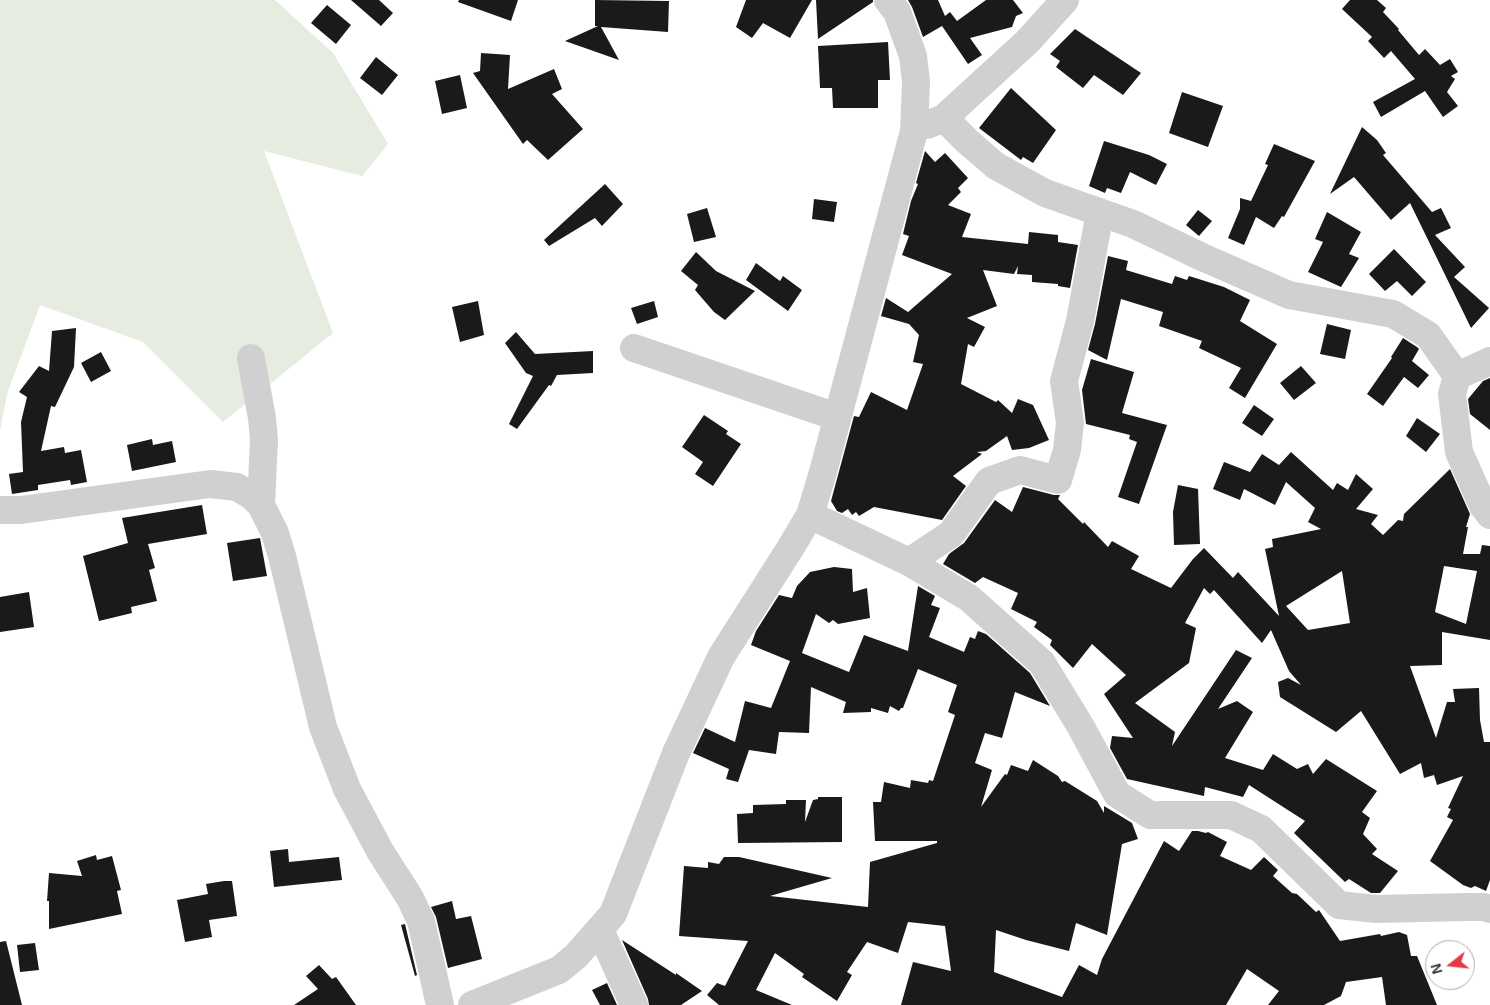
<!DOCTYPE html>
<style>
body{margin:0}
#map{position:relative;width:1490px;height:1005px;overflow:hidden;background:#fff;font-family:Arial,sans-serif}
canvas{display:block}
.north{position:absolute;left:1425px;top:940px;width:50px;height:50px;box-sizing:border-box;background:#fff;border:1px solid #adadad;border-radius:50%;rotate:254deg;font-size:14px;font-weight:700;line-height:20px;text-align:center;color:#333}
.north::after{content:'';display:block;margin:auto;width:18px;height:22px;background:#e63946;clip-path:polygon(50% 0,100% 100%,50% 72%,0 100%)}
</style>
<div id="map">
<canvas width="1490" height="1005"></canvas>
<div class="north">N</div>
</div>
<script>
const c = document.querySelector('canvas').getContext('2d');
c.lineJoin = 'round';
function paint(path, color) { c.fillStyle = color; c.fill(path, 'evenodd'); }
const poly = rows => new Path2D(rows.map(r => 'M' + r).join(''));
function strokePath(path, color, width, dash) { c.strokeStyle = color; c.lineWidth = width; c.lineCap = dash ? 'butt' : 'round'; c.setLineDash(dash || []); c.stroke(path); }
paint(poly([
 [0,0,275,0,333,53,388,144,362,176,264,151,333,333,223,422,143,342,40,305,7,394,0,431]
]), '#e6ecdf');
paint(poly([
 [351,0,379,0,393,13,381,26],
 [459,0,518,0,511,21,458,2],
 [595,0,669,1,668,32,601,27,619,60,565,41,598,26,595,26],
 [746,0,812,0,790,38,763,23,752,38,736,27],
 [816,0,873,0,873,2,818,39],
 [908,0,938,0,945,16,950,12,957,21,986,0,1013,0,1023,13,1016,16,1012,27,970,38,982,55,968,64,942,26,923,37,912,7],
 [1350,0,1377,0,1386,8,1383,12,1399,29,1398,30,1419,55,1425,49,1440,65,1450,59,1458,72,1451,76,1455,79,1447,92,1458,106,1443,117,1425,91,1381,117,1373,102,1415,79,1391,51,1384,58,1368,41,1372,37,1342,9],
 [327,5,351,25,336,44,311,23],
 [1075,29,1141,73,1123,95,1094,75,1083,88,1056,67,1060,61,1050,54],
 [888,42,890,80,878,80,878,108,833,108,832,88,820,88,818,46],
 [481,53,510,55,508,89,554,69,562,89,552,94,583,129,548,160,527,140,523,144,473,73,480,71],
 [376,57,398,75,382,95,360,78],
 [460,75,467,108,442,114,435,81],
 [1011,88,1056,130,1033,163,1023,157,1021,160,979,128],
 [1182,92,1223,106,1208,147,1169,133],
 [1362,127,1377,140,1386,153,1383,155,1432,212,1441,208,1451,228,1435,235,1465,267,1454,277,1489,308,1471,328,1410,203,1391,220,1354,177,1330,194],
 [1104,141,1149,155,1167,164,1156,185,1130,172,1121,193,1107,188,1105,193,1089,186],
 [1274,144,1315,161,1284,217,1282,216,1274,228,1256,217,1244,245,1228,238,1240,209,1240,198,1251,201,1268,165,1265,164],
 [925,151,935,162,945,153,968,178,958,188,961,192,948,205,971,214,962,237,1028,244,1029,232,1058,235,1058,242,1078,245,1070,288,1058,286,1058,284,1032,282,1032,275,1017,274,1018,266,1014,274,983,270,997,306,967,318,985,327,974,347,968,344,961,384,996,402,998,400,1012,413,1018,399,1033,405,1049,440,1029,448,1012,450,1007,436,986,451,977,452,982,454,953,476,966,486,942,520,874,507,859,516,856,512,852,515,848,509,842,513,837,511,831,501,854,416,859,417,871,392,907,410,923,364,913,362,919,335,909,324,881,316,886,298,908,312,952,274,902,255,909,236,903,234,911,201,918,184,916,183],
 [605,184,623,204,602,226,595,218,549,246,544,240],
 [814,199,837,202,834,222,812,219],
 [707,208,716,237,694,242,687,214],
 [1198,210,1212,221,1199,236,1186,225],
 [1327,212,1361,232,1349,254,1359,258,1341,287,1308,272,1323,242,1315,239],
 [1394,249,1426,282,1412,296,1397,281,1385,291,1369,274],
 [696,252,716,271,755,291,725,320,714,312,695,290,698,285,681,271],
 [1108,256,1128,261,1126,270,1172,284,1175,276,1187,280,1189,276,1224,287,1250,300,1240,321,1277,344,1245,398,1229,388,1241,368,1199,348,1202,341,1159,326,1163,312,1121,299,1107,360,1088,350,1095,324],
 [756,263,780,281,783,276,802,290,788,311,746,280],
 [478,301,484,335,460,342,452,307],
 [654,301,658,317,637,324,631,308],
 [1327,324,1351,330,1345,359,1320,354],
 [76,328,74,367,55,407,51,406,41,451,64,447,65,453,81,450,87,482,71,485,70,480,38,485,38,490,12,494,9,474,23,472,21,422,27,397,19,392,39,366,49,371,52,331],
 [516,332,535,354,593,351,593,373,557,375,551,386,549,385,517,429,509,424,533,376,526,373,505,343],
 [1403,338,1417,347,1419,349,1412,361,1429,375,1418,388,1404,377,1383,406,1367,394,1392,358,1391,357],
 [101,352,111,371,91,382,81,363],
 [1091,359,1134,372,1122,413,1167,425,1139,504,1118,497,1137,442,1129,439,1130,435,1086,424,1082,390],
 [1301,366,1316,383,1294,400,1280,383],
 [1490,378,1490,430,1470,414,1468,399,1483,381],
 [1254,405,1274,419,1262,436,1242,423],
 [704,415,728,431,726,434,741,444,713,486,695,474,703,462,682,447],
 [1417,418,1440,434,1426,452,1406,436],
 [152,439,153,445,172,441,176,462,132,471,127,445],
 [1291,452,1333,490,1337,483,1348,490,1356,474,1373,489,1356,509,1378,515,1371,524,1383,535,1398,520,1403,521,1404,514,1450,469,1470,514,1466,527,1468,527,1463,554,1480,554,1482,545,1490,546,1490,640,1442,632,1442,665,1410,666,1436,738,1447,702,1455,702,1453,689,1479,688,1480,720,1484,742,1490,742,1490,880,1486,891,1475,886,1471,888,1463,885,1430,861,1453,820,1447,817,1451,809,1448,808,1463,776,1437,785,1434,775,1424,778,1421,763,1400,774,1361,711,1336,732,1280,697,1278,682,1288,678,1301,685,1289,671,1271,630,1262,643,1214,590,1210,594,1204,588,1185,623,1196,628,1189,663,1135,703,1175,732,1172,746,1236,650,1252,658,1218,709,1237,701,1253,712,1225,758,1263,770,1273,754,1297,769,1308,764,1313,774,1326,759,1377,791,1362,812,1370,818,1363,834,1377,849,1372,854,1398,871,1380,893,1371,893,1349,879,1345,882,1294,833,1305,821,1249,785,1243,797,1205,787,1204,796,1127,779,1110,748,1112,736,1133,738,1104,694,1126,675,1092,644,1073,668,1050,645,1052,640,1034,627,1037,622,1011,609,1018,593,983,577,975,583,943,564,949,554,964,543,995,500,1012,512,1023,487,1054,495,1060,495,1058,499,1083,524,1084,522,1108,547,1112,541,1139,556,1131,569,1171,588,1193,559,1204,548,1233,578,1238,572,1279,616,1265,549,1273,547,1272,539,1321,529,1308,522,1315,508,1286,482,1275,505,1244,489,1240,500,1213,489,1224,462,1250,472,1262,454,1279,465],
 [1444,566,1477,571,1466,624,1435,612],
 [1342,571,1350,623,1308,630,1286,606],
 [1178,485,1198,489,1200,544,1174,545,1173,512],
 [202,505,207,534,148,544,155,568,149,570,157,601,131,607,132,613,99,621,83,556,128,543,122,518],
 [260,538,267,576,233,581,227,543],
 [834,567,852,569,853,592,867,588,870,618,838,624,833,620,829,623,816,614,802,653,849,672,864,635,908,651,918,586,935,596,931,605,940,608,929,637,964,652,970,637,975,639,978,631,986,634,1030,673,1050,706,1015,692,1002,738,985,733,975,763,992,770,981,807,1005,774,1007,775,1011,765,1028,771,1033,760,1058,776,1062,782,1065,781,1097,801,1104,813,1104,806,1132,823,1138,839,1122,844,1107,935,1076,923,1069,951,1026,940,996,930,994,972,1062,997,1079,965,1097,975,1102,959,1164,841,1179,851,1192,831,1198,831,1206,833,1208,832,1227,842,1220,856,1251,870,1264,857,1278,870,1273,876,1292,893,1297,894,1316,912,1319,910,1340,941,1380,934,1381,936,1399,932,1407,935,1411,956,1417,956,1437,1005,1386,1005,1382,977,1346,982,1341,996,1324,1005,1268,1005,1279,991,1247,969,1226,1005,901,1005,913,962,951,971,945,926,908,922,898,953,867,942,847,972,852,975,837,1001,802,977,804,974,775,953,756,990,792,1005,719,1005,707,995,717,983,725,986,748,941,679,936,684,866,708,868,708,862,719,864,724,857,739,857,832,878,770,896,868,907,870,862,937,843,937,841,875,841,873,802,881,802,884,782,910,788,911,780,928,783,929,780,933,781,955,715,948,712,957,685,918,669,903,708,901,708,899,711,890,706,888,713,871,708,871,712,843,713,846,702,811,687,809,733,779,732,776,754,749,750,738,782,726,779,729,769,693,753,705,728,735,742,745,701,771,708,790,661,751,645,756,631,779,595,792,598,797,586,810,572],
 [29,592,34,627,0,632,0,597],
 [818,797,842,797,842,842,738,843,737,814,753,813,753,805,786,804,786,800,806,800,805,822,813,800,818,799],
 [288,849,289,862,339,857,342,880,274,887,270,851],
 [96,855,97,860,112,856,121,890,117,891,122,914,49,929,49,901,47,901,49,873,82,876,77,861],
 [224,881,232,881,237,916,209,920,212,937,185,942,177,900,208,894,206,884],
 [452,901,456,919,471,916,482,959,448,968,436,917,431,907],
 [405,924,417,975,415,976,401,925],
 [622,940,676,975,676,973,702,991,681,1005,649,1005,648,999],
 [6,941,22,1005,0,1005,0,942],
 [35,943,39,970,20,972,17,945],
 [319,965,332,979,336,977,356,1005,294,1005,318,989,306,976],
 [607,983,617,1005,600,1005,592,990]
]), '#1a1a1a');
strokePath(poly([
 [944,118,967,141,996,166,1045,193,1133,224,1202,257,1289,295,1393,314,1428,335,1457,376],
 [927,125,944,118,970,94,1027,42,1065,0],
 [634,348,837,417],
 [251,358,262,418,264,440,261,505],
 [1490,361,1457,376,1452,394,1459,452,1483,506,1490,515],
 [0,510,21,510,210,484,237,487,253,497,261,505,275,533,282,556,323,727,347,789,380,851,410,898,421,921,440,1005],
 [810,515,909,562,969,598,1042,663,1081,727,1117,794,1150,815,1231,815,1261,829,1339,905,1376,909,1466,907,1484,907,1490,909],
 [909,562,951,534,989,481,1020,470,1058,480,1067,450,1070,423,1064,381,1080,321,1100,212],
 [600,930,634,1005],
 [472,1005,559,970,576,956,613,914,676,753,721,657,791,547,810,515,823,472,914,131,916,82,913,56,897,12,888,0]
]), '#d0d0d0', 28);
</script>
